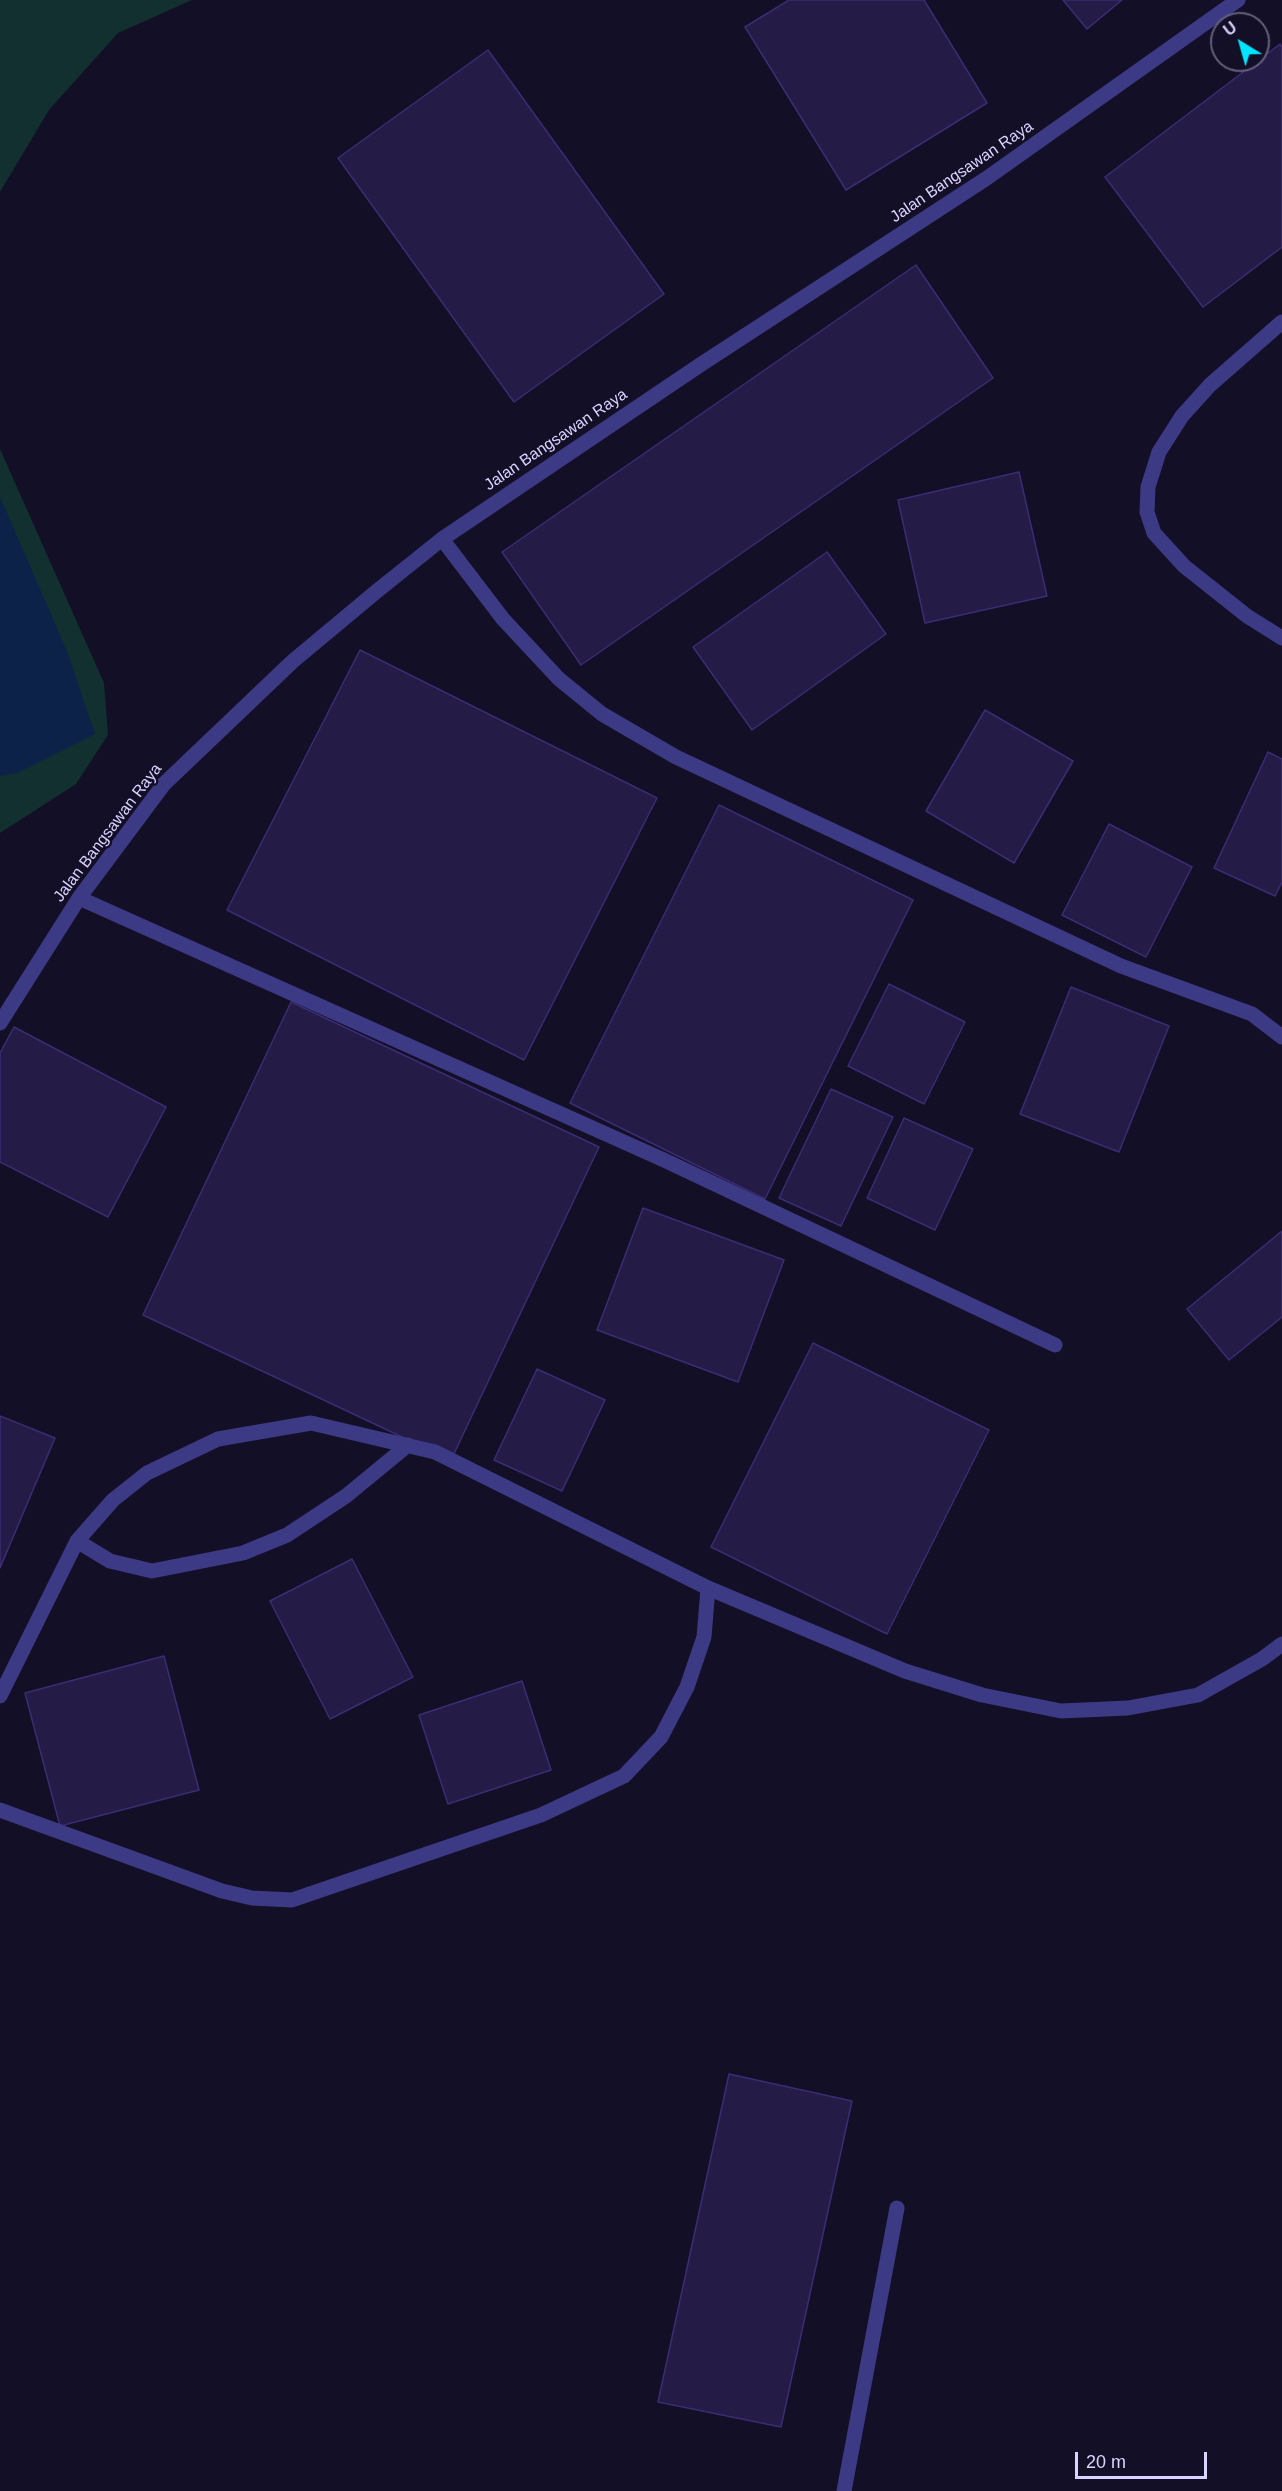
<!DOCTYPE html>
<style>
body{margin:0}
#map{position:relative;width:1282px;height:2491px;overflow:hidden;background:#130f26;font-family:Arial,sans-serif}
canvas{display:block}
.north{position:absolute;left:1210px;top:12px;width:60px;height:60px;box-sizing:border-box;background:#130f26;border:2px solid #625e7d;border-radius:50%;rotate:323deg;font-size:16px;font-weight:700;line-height:24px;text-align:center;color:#d9d4ff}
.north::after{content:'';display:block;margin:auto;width:21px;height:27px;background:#00e5ff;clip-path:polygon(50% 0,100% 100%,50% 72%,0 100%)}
.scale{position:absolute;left:1075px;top:2452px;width:132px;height:27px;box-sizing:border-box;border:3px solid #d9d4ff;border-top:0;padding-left:8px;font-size:18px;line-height:21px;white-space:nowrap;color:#d9d4ff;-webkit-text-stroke:4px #130f26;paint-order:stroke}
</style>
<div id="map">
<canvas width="1282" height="2491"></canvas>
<div class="north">U</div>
<div class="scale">20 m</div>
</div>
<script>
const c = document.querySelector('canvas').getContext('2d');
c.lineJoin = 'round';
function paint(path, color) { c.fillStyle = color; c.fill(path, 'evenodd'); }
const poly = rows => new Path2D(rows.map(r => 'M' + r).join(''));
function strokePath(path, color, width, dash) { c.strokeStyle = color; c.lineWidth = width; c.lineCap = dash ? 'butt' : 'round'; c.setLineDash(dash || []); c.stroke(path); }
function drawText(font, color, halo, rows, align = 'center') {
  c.font = font + ' Arial,sans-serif'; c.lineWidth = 4.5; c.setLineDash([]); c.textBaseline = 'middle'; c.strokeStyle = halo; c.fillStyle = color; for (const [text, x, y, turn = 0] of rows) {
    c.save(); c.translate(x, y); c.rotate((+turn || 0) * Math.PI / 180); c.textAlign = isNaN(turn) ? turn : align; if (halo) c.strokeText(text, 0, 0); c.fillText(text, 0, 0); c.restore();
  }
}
paint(poly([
 [0,0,192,0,118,33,49,110,0,192],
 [0,449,104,683,108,735,76,784,0,833]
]), '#12302f');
paint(poly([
 [0,497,67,651,95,734,17,773,0,776]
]), '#0c2248');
const building = poly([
 [789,0,924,0,987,103,846,190,745,27,789,0],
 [1063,0,1122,0,1087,29,1063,0],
 [1280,44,1282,47,1282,247,1203,307,1105,177,1280,44],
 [488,50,664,294,514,402,338,158,488,50],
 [916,265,993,378,581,665,502,552,916,265],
 [1019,472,1047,596,925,623,898,500,1019,472],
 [827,552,886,634,752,730,693,647,827,552],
 [360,650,657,798,524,1060,227,910,360,650],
 [985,710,1073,761,1014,863,926,811,985,710],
 [1268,752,1282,759,1282,882,1275,896,1214,868,1268,752],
 [719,805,913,900,765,1199,570,1103,719,805],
 [1109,824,1192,867,1146,957,1062,915,1109,824],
 [889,984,965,1022,924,1104,848,1066,889,984],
 [1071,987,1169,1026,1119,1152,1020,1114,1071,987],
 [291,1002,599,1147,451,1460,143,1315,291,1002],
 [14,1027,166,1107,108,1217,0,1162,0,1053,14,1027],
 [831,1089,893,1117,841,1226,779,1198,831,1089],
 [904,1118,973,1149,935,1230,867,1198,904,1118],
 [643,1208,784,1260,738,1382,597,1330,643,1208],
 [1282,1231,1282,1317,1229,1360,1187,1309,1282,1231],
 [813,1343,989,1430,887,1634,711,1547,813,1343],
 [537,1369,605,1400,562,1491,494,1460,537,1369],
 [0,1416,55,1438,0,1568,0,1416],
 [352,1559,413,1677,330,1719,270,1601,352,1559],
 [164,1656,199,1790,60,1826,25,1693,164,1656],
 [522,1681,551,1770,448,1804,419,1715,522,1681],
 [729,2074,852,2101,781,2427,658,2402,729,2074]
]);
paint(building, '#241b47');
strokePath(building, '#3b2d73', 1.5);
strokePath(poly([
 [1282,322,1210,385,1182,416,1159,452,1148,487,1147,512,1154,533,1184,566,1247,616,1282,638],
 [442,539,503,619,559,679,602,714,676,757,1121,966,1252,1014,1282,1037],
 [79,898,664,1160,1055,1345],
 [0,1023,79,898,164,784,293,661,377,591,442,539,700,365,987,178,1238,0],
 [77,1541,110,1561,152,1571,243,1553,287,1535,346,1496,408,1445],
 [0,1696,77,1541,113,1500,147,1473,218,1439,311,1423,435,1452,708,1588,905,1671,982,1695,1061,1711,1128,1708,1198,1695,1262,1659,1282,1644],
 [0,1810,222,1891,252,1898,292,1900,541,1815,624,1776,661,1737,687,1687,704,1637,708,1588],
 [844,2491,897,2208]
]), '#3d3a85', 15);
drawText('16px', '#d9d4ff', '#130f26', [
 ["Jalan Bangsawan Raya",962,172,-34],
 ["Jalan Bangsawan Raya",556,440,-34],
 ["Jalan Bangsawan Raya",108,833,-53]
]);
</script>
